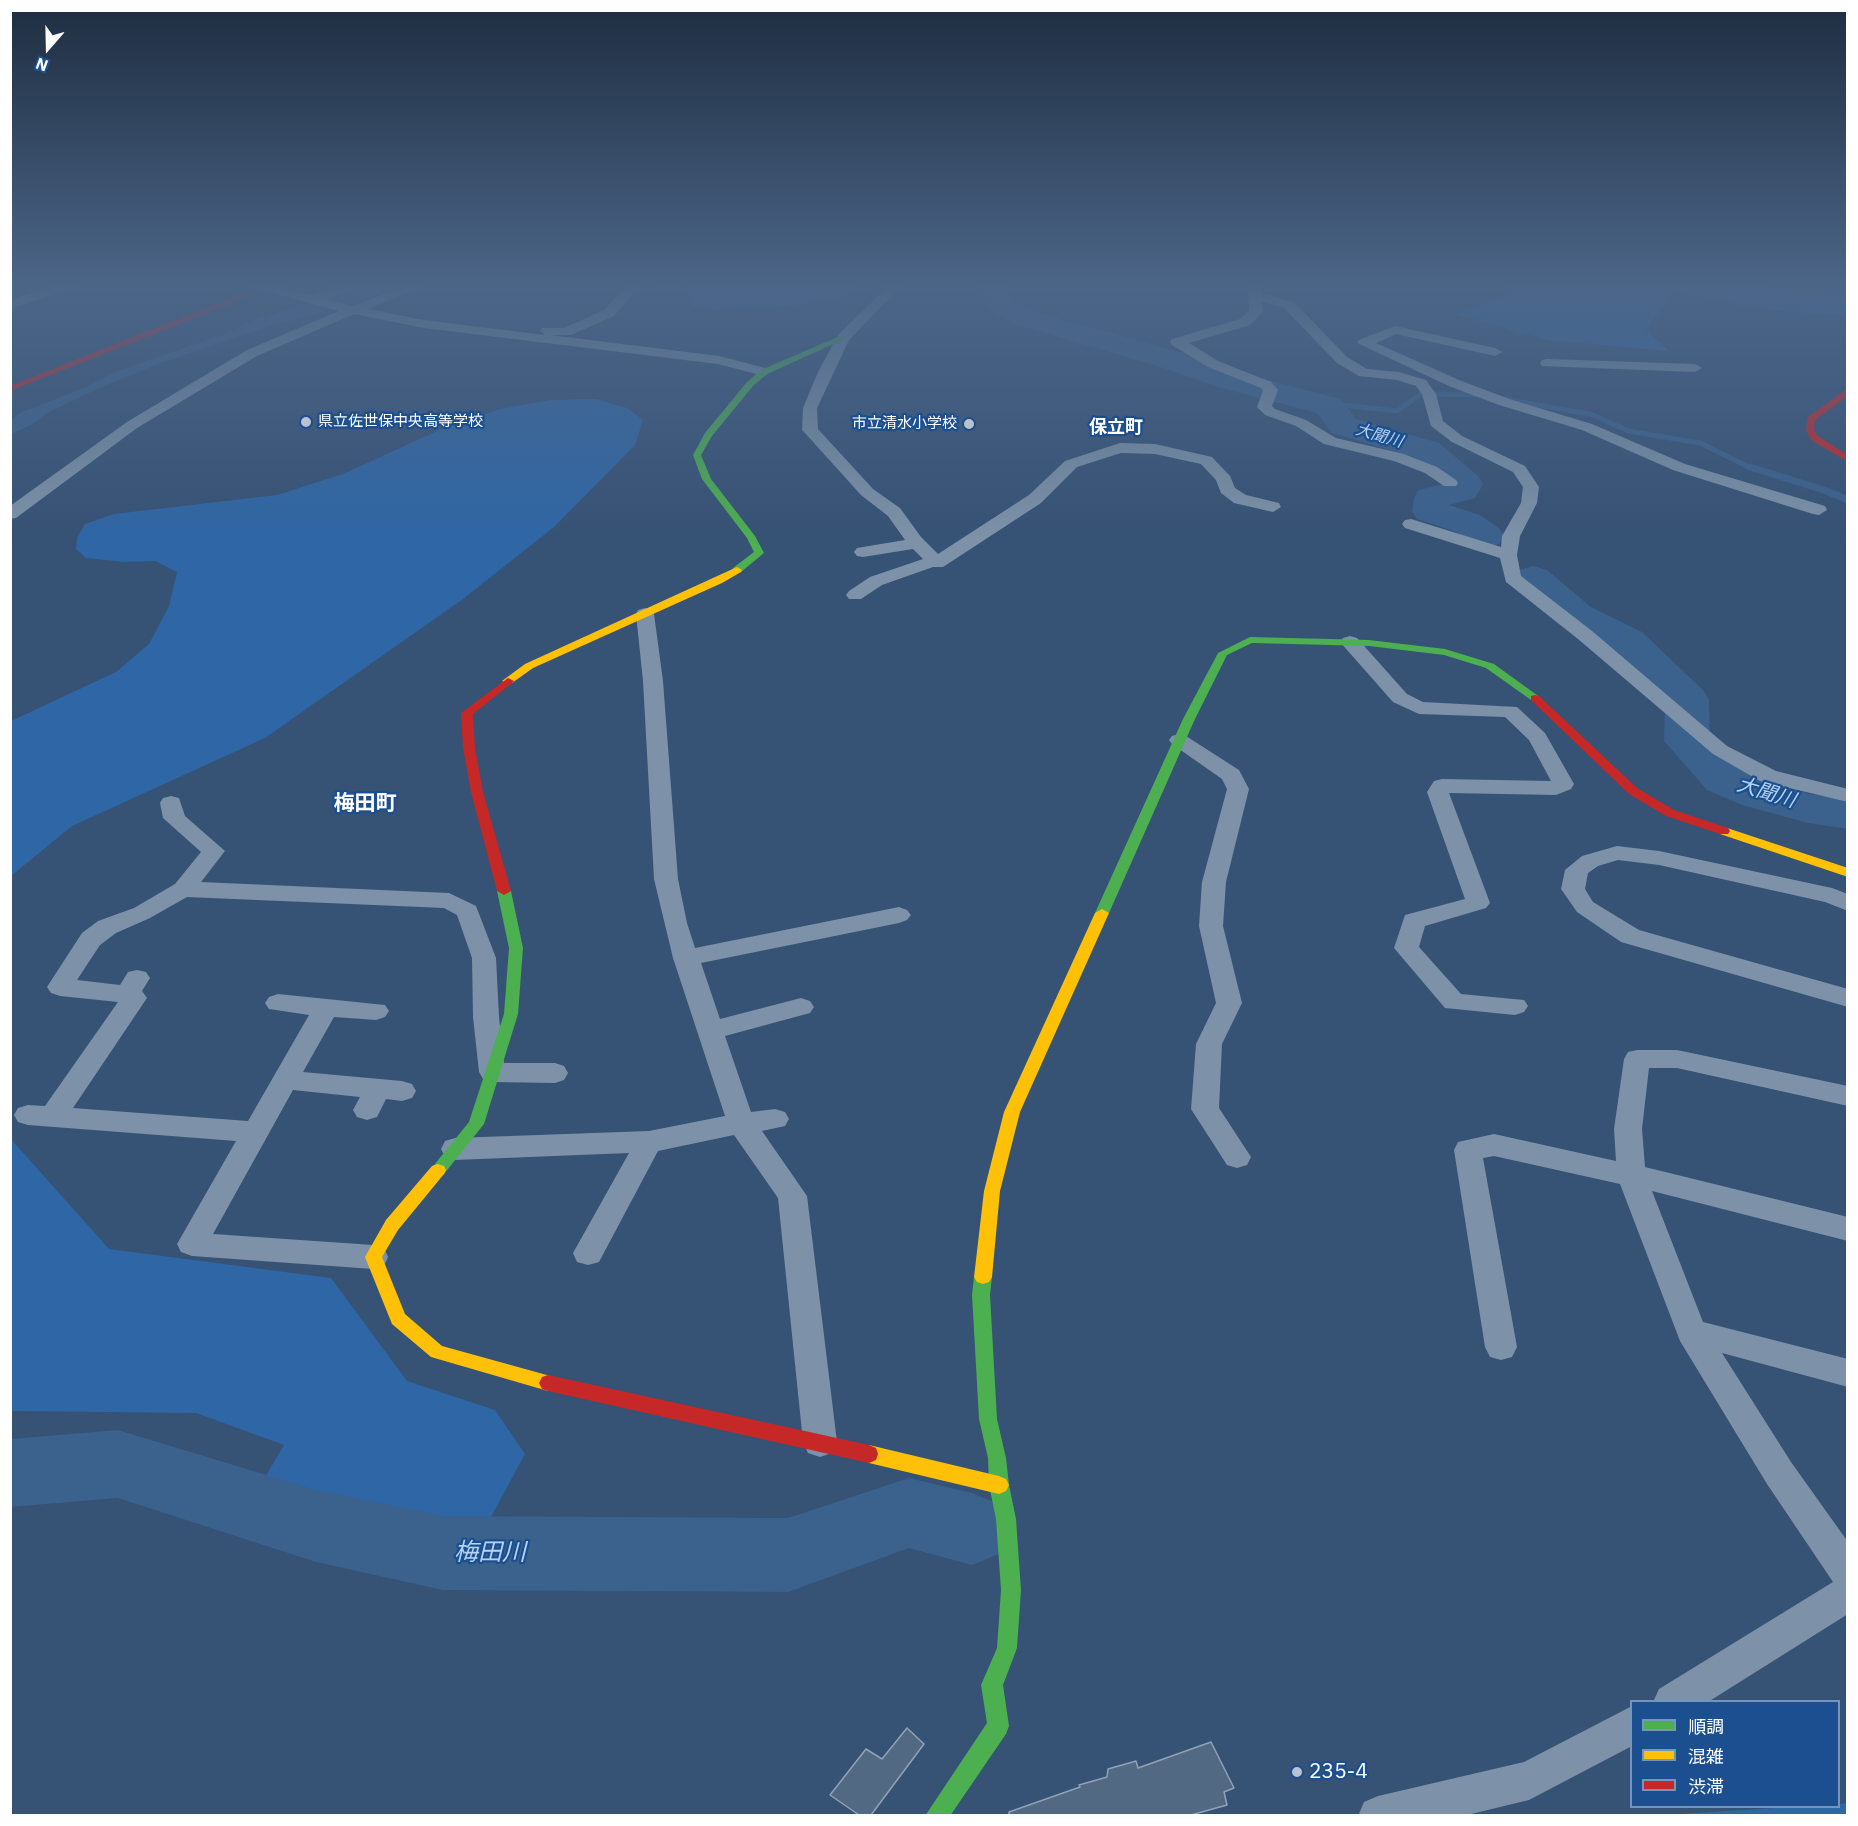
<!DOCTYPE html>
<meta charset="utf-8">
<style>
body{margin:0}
#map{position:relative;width:1858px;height:1826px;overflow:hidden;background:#365274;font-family:"IBM Plex Sans","Noto Sans JP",sans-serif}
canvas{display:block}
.frame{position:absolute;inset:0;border:12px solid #fff;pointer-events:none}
.legend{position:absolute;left:1630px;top:1700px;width:210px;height:108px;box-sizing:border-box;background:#1b4f8f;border:2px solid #7695bc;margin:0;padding:8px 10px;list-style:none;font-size:18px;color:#fff}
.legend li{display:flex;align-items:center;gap:12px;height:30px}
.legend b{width:30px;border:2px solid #7695bc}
.north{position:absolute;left:18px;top:18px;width:60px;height:60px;-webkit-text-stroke:4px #1b4f8f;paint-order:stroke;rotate:200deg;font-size:16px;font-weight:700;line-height:24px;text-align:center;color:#fff}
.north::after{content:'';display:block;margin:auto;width:21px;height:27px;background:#fff;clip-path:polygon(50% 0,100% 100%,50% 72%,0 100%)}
</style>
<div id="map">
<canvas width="1858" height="1826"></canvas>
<div class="frame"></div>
<ul class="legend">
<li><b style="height:8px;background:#4caf50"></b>順調</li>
<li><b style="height:8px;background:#ffc107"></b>混雑</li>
<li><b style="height:8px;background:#c62828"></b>渋滞</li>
</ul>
<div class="north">N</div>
</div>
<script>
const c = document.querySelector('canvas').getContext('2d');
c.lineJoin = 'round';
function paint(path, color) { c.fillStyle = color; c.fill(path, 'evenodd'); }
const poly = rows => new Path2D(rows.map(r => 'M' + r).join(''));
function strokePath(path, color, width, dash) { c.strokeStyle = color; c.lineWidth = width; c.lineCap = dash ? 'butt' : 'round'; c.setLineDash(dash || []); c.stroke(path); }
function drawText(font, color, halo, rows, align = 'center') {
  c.font = font + ' "IBM Plex Sans","Noto Sans JP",sans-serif'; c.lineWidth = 4.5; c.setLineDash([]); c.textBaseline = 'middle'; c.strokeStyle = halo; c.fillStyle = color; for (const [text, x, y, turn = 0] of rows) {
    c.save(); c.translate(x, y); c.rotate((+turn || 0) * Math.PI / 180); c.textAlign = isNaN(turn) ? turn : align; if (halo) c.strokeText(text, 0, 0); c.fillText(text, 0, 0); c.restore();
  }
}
paint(poly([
 [692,283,855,283,841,297,823,300,788,306,709,310,693,306,690,292],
 [1525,283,1690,283,1827,294,1848,297,1847,316,1771,310,1674,292,1646,330,1669,351,1548,340,1453,314,1534,285],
 [596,399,627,408,643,420,635,445,554,527,463,599,265,738,72,826,11,876,11,721,116,672,149,644,169,606,177,572,155,561,124,562,86,558,76,549,77,538,85,524,114,514,277,495,343,474,446,427,500,409,550,400],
 [10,1138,109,1249,331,1278,407,1381,495,1410,525,1454,484,1530,264,1479,284,1445,196,1413,11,1411],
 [1847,1803,1847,1815,1663,1815,1790,1807,1838,1806,1839,1804]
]), '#2f66a5');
paint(poly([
 [372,283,407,283,360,301,268,327,158,364,97,389,47,413,31,425,11,434,11,420,22,412,84,388,118,371,233,331,250,321]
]), '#3b618d');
strokePath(poly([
 [1498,398,1590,414,1629,431,1700,443,1753,469],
 [1329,406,1343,405,1397,411,1421,394,1479,395]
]), '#3b618d', 5);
strokePath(poly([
 [1750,467,1824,490,1848,500]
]), '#3b618d', 7);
paint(poly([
 [976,283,1004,283,1012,301,1035,312,1186,354,1240,373,1341,399,1356,419,1439,443,1478,476,1483,484,1475,498,1449,505,1480,515,1499,528,1505,536,1499,544,1486,547,1473,544,1454,531,1417,519,1412,511,1414,498,1419,490,1444,484,1415,457,1332,433,1317,413,1218,387,1164,368,1015,324,990,312,976,283],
 [1533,566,1547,570,1591,607,1642,632,1703,690,1709,699,1710,738,1741,770,1776,785,1810,794,1848,799,1848,829,1808,823,1742,805,1707,790,1664,741,1665,702,1612,650,1563,625,1519,586,1513,578,1519,570,1533,566],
 [118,1430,316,1490,443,1516,788,1518,909,1478,972,1493,999,1504,1010,1529,999,1554,972,1565,909,1548,788,1592,443,1590,316,1562,118,1498,10,1507,10,1439,118,1430]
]), '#3b618d');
const building = poly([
 [907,1728,924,1744,871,1815,859,1815,830,1795,866,1749,882,1759,907,1728],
 [1211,1742,1234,1788,1224,1792,1227,1805,1191,1815,1009,1815,1009,1812,1080,1787,1079,1785,1107,1777,1108,1769,1136,1761,1138,1768,1211,1742]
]);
paint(building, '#526984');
strokePath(building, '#92a2b6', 1.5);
paint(poly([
 [62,283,81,283,80,286,10,309,10,300,62,283],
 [244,283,265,283,310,295,345,283,364,283,363,286,324,299,352,306,412,283,430,283,368,309,424,320,545,335,540,331,542,328,564,328,604,310,629,283,642,283,614,316,571,335,550,335,719,356,769,369,771,372,764,376,718,364,424,328,354,314,257,356,137,428,16,518,10,519,10,506,127,422,247,350,339,311,245,286,244,283],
 [655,283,675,283,681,287,675,291,656,286,655,283],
 [891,283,904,283,849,340,817,408,818,429,873,489,900,508,921,537,938,554,1029,495,1065,461,1120,443,1155,444,1212,457,1230,476,1235,488,1246,495,1279,503,1281,507,1273,512,1234,503,1221,493,1216,480,1201,464,1155,454,1121,453,1077,467,1041,503,943,567,933,567,882,585,861,599,849,599,846,595,849,591,870,577,923,559,913,549,863,557,857,556,854,552,857,548,905,540,888,516,861,495,805,433,802,430,803,408,818,372,838,335,891,283],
 [1251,283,1263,283,1261,293,1294,302,1347,357,1367,369,1399,372,1426,380,1436,394,1443,421,1462,436,1525,466,1539,487,1537,503,1520,536,1517,555,1521,576,1592,631,1727,746,1776,771,1848,789,1848,802,1760,781,1713,754,1578,639,1506,582,1500,558,1405,528,1402,524,1405,520,1411,519,1501,547,1502,536,1521,503,1523,487,1513,472,1452,442,1431,426,1422,394,1416,386,1397,380,1359,376,1337,363,1284,308,1261,301,1263,312,1250,325,1189,343,1218,361,1271,382,1278,390,1272,406,1275,409,1306,420,1336,438,1404,454,1437,467,1456,480,1458,483,1456,486,1444,486,1425,473,1394,461,1324,444,1296,426,1265,415,1257,407,1263,391,1261,388,1208,367,1172,345,1170,342,1172,339,1240,319,1249,311,1248,295,1251,283],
 [1506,283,1530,283,1537,287,1531,291,1507,286,1506,283],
 [1752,283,1766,283,1767,285,1761,289,1752,283],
 [1395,326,1495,348,1502,352,1495,356,1396,334,1376,343,1459,380,1509,399,1592,424,1685,464,1825,506,1827,510,1819,515,1813,514,1673,470,1582,430,1499,405,1449,386,1357,343,1359,340,1395,326],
 [1547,359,1695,364,1702,368,1695,372,1542,366,1540,363,1542,360,1547,359],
 [645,608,652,610,654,614,663,681,678,879,687,923,695,948,899,907,907,910,911,915,907,920,899,923,701,963,720,1019,801,998,810,1001,814,1007,810,1013,725,1036,751,1112,775,1109,785,1112,789,1119,785,1126,762,1131,807,1196,837,1442,832,1453,820,1457,808,1453,803,1442,778,1198,734,1135,658,1151,599,1262,588,1265,577,1262,573,1253,629,1153,455,1160,445,1157,441,1149,445,1141,455,1138,649,1131,725,1116,673,958,654,879,643,681,636,614,638,610,645,608],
 [1350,636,1357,638,1407,694,1423,702,1517,707,1545,733,1574,784,1571,789,1556,795,1449,793,1490,903,1486,908,1425,926,1419,947,1461,994,1524,1000,1528,1006,1524,1012,1515,1015,1445,1008,1394,948,1405,915,1465,899,1427,792,1434,781,1442,779,1551,781,1529,740,1505,717,1419,714,1393,702,1340,642,1343,638,1350,636],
 [1179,734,1186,736,1239,770,1249,789,1226,882,1223,926,1242,1003,1222,1044,1219,1108,1251,1157,1247,1165,1237,1168,1227,1165,1191,1109,1196,1044,1216,1003,1199,926,1202,882,1227,789,1222,779,1172,744,1169,740,1172,736,1179,734],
 [171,796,179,798,185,816,225,851,201,882,449,893,476,906,496,958,499,1017,504,1063,555,1063,564,1066,568,1073,564,1080,555,1083,492,1082,483,1079,479,1072,473,1017,472,958,457,915,444,908,187,897,150,918,116,933,100,945,77,980,120,985,128,972,137,970,146,972,150,978,142,991,147,998,73,1108,248,1121,309,1015,269,1009,265,1003,269,997,278,994,385,1005,389,1011,385,1017,376,1020,334,1017,303,1072,402,1081,412,1084,416,1091,412,1098,402,1101,386,1099,377,1117,367,1120,357,1117,353,1110,360,1097,293,1090,213,1234,373,1245,384,1248,388,1257,384,1266,373,1269,192,1256,181,1252,177,1244,236,1141,28,1125,18,1122,14,1115,18,1108,28,1105,45,1106,118,1002,60,996,51,993,47,987,82,933,98,921,134,908,175,884,201,852,163,818,160,803,163,798,171,796],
 [1617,846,1659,851,1832,888,1848,894,1848,911,1825,902,1659,865,1618,860,1598,866,1588,873,1585,889,1593,902,1639,930,1848,989,1848,1007,1621,942,1577,912,1561,889,1565,870,1582,856,1617,846],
 [1637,1050,1677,1050,1848,1086,1848,1106,1677,1068,1649,1068,1642,1129,1645,1167,1848,1217,1848,1241,1652,1191,1703,1322,1848,1359,1848,1387,1722,1353,1791,1462,1848,1542,1848,1614,1708,1702,1653,1702,1659,1689,1833,1582,1767,1484,1680,1341,1620,1184,1494,1156,1483,1158,1517,1347,1512,1357,1501,1360,1490,1357,1485,1347,1454,1150,1458,1142,1494,1134,1616,1161,1614,1129,1624,1059,1628,1052,1637,1050],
 [1632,1706,1632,1746,1529,1800,1463,1816,1358,1816,1364,1802,1378,1796,1524,1762,1632,1706]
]), '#7d92a8');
paint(poly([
 [840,336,847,338,767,374,753,386,712,436,701,455,711,479,755,536,764,553,741,572,733,572,733,568,754,552,747,538,702,479,693,455,705,433,747,382,761,370,840,336],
 [1250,637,1369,640,1445,649,1494,664,1541,698,1535,701,1531,700,1486,668,1444,655,1369,646,1252,643,1227,655,1195,719,1109,913,1102,917,1097,916,1095,913,1183,719,1218,653,1250,637],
 [504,887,511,891,523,948,518,1014,484,1124,444,1174,438,1176,432,1174,430,1170,469,1122,504,1014,509,948,497,891,504,887],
 [983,1270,989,1272,992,1277,990,1295,997,1419,1006,1458,1009,1485,1016,1519,1021,1590,1017,1648,1003,1685,1009,1726,1006,1734,950,1816,925,1816,987,1723,981,1685,997,1648,1001,1590,996,1519,989,1485,988,1458,979,1419,972,1295,974,1277,977,1272,983,1270]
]), '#4caf50');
paint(poly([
 [737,567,742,570,741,572,722,583,533,668,512,683,508,684,502,681,525,664,737,567],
 [1724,827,1848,868,1848,877,1720,834,1718,831,1724,827],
 [1102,909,1109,913,1020,1112,1000,1191,992,1277,989,1282,983,1284,977,1282,974,1277,984,1191,1004,1112,1095,913,1102,909],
 [438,1164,444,1166,446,1170,444,1174,398,1230,382,1257,405,1314,442,1346,554,1377,557,1383,554,1389,548,1391,431,1357,392,1324,365,1257,386,1220,432,1166,438,1164],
 [869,1445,999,1476,1006,1479,1009,1485,1006,1491,999,1494,869,1463,862,1460,860,1454,862,1448,869,1445]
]), '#ffc107');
paint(poly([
 [261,283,270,283,246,298,10,391,10,386,240,294,261,283],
 [1845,390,1848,390,1848,396,1815,420,1814,430,1818,436,1848,455,1848,462,1811,440,1806,430,1808,417,1845,390],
 [508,678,514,681,512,683,473,714,475,748,483,792,511,891,504,895,497,891,471,792,463,748,461,713,508,678],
 [1535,695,1539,696,1637,788,1674,810,1728,828,1730,831,1728,834,1720,834,1666,816,1629,794,1531,700,1531,696,1535,695],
 [548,1375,869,1445,876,1448,878,1454,876,1460,869,1463,548,1391,542,1389,539,1383,542,1377,548,1375]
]), '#c62828');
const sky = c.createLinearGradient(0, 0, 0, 539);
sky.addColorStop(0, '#1e2d40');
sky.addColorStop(0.53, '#4c6688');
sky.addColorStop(1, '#4c668800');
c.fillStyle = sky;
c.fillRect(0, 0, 1858, 539);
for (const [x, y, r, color] of [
 [306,422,6,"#b9c2ce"],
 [969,424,6,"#b9c2ce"],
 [1297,1772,6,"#b9c2ce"]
]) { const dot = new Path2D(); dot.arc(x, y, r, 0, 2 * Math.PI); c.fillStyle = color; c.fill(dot); strokePath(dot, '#1b4f8f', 2); }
drawText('15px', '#fff', '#1b4f8f', [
 ["県立佐世保中央高等学校",318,422],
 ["市立清水小学校",957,424,"right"]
], 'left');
drawText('italic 16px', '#b5d3f5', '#1b4f8f', [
 ["大聞川",1379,436,16]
]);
drawText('bold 18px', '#fff', '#1b4f8f', [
 ["保立町",1116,428]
]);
drawText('italic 20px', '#b5d3f5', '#1b4f8f', [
 ["大聞川",1766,793,17]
]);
drawText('bold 21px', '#fff', '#1b4f8f', [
 ["梅田町",365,804]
]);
drawText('21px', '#fff', '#1b4f8f', [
 ["235-4",1309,1772]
], 'left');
drawText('italic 24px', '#b5d3f5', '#1b4f8f', [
 ["梅田川",490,1553]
]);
</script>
